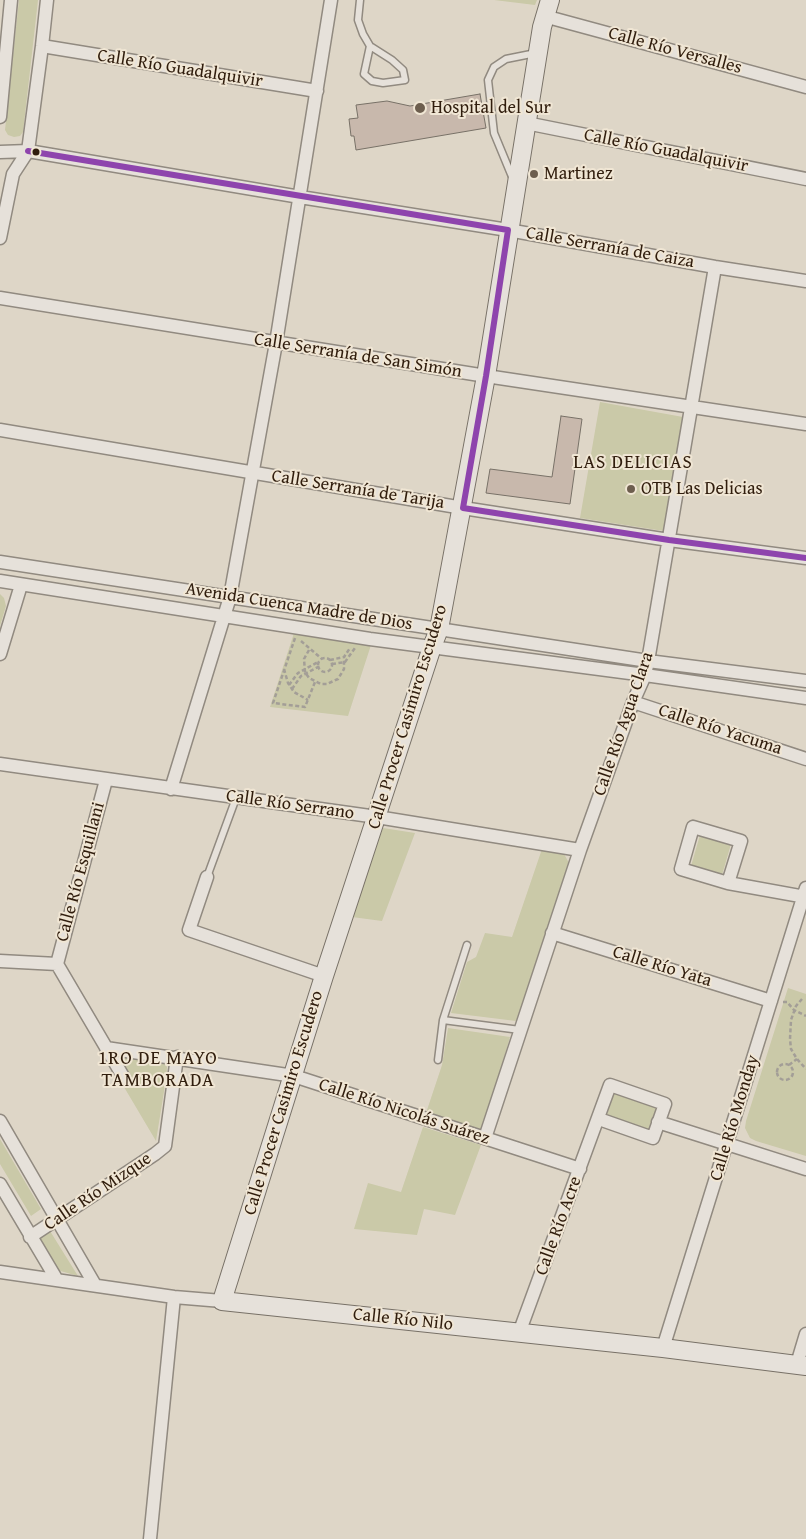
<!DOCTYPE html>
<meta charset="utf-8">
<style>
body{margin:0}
canvas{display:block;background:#ded6c7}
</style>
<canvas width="806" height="1539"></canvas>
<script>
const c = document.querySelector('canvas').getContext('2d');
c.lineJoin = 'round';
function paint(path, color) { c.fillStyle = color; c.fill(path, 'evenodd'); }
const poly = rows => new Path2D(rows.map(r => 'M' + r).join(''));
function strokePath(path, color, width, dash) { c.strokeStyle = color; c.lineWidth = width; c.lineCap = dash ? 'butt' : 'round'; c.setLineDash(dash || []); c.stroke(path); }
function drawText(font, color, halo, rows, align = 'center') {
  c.font = font + ' "Gentium Book Plus",serif'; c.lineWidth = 4; c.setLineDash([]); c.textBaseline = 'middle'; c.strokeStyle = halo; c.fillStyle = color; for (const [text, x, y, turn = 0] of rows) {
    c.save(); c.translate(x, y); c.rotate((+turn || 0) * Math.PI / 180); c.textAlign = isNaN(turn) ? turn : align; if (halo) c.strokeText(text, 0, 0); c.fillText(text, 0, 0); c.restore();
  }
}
paint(poly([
 [19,0,38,0,23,132,20,136,14,137,8,135,5,130],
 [494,0,537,0,535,5],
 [600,402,683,417,664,531,580,518],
 [0,594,4,598,6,606,0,626],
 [294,633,371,645,348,716,270,707],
 [383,828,415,833,382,921,352,917],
 [700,835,731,844,722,875,691,866],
 [542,849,564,854,569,863,545,943,516,1021,451,1013,467,962,476,957,485,933,512,937],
 [788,988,806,994,806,1156,756,1141,750,1138,745,1128,746,1121],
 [448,1028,510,1037,483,1132,426,1113,442,1065],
 [115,1054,162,1061,165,1064,167,1067,166,1079,156,1141,124,1087,128,1085,128,1081],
 [615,1091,657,1106,648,1132,606,1117],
 [423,1127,481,1145,455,1215,424,1209,417,1235,354,1229,368,1183,401,1192],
 [0,1139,41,1209,31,1216,0,1164],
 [50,1231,78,1276,57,1270,39,1238]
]), '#cac9a8');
const building = poly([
 [480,94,486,128,356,150,354,136,351,136,349,119,358,118,356,105,387,101,410,106,480,94],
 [561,416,582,419,570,504,486,493,490,469,552,477,561,416]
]);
paint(building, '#c8b8ac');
strokePath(building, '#787167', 1);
const service = poly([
 [360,0,358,20,363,34,370,46,392,60,403,70,405,80,383,83,372,81,364,74,370,46],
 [513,179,494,133,488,80,494,67,506,59,536,53],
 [207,877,236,798],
 [443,1020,520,1030],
 [438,1060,443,1020,467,945]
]);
const minor = poly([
 [544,16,806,87],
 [42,46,317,91],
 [0,117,11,0],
 [526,123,806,179],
 [0,152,28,151,300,197,508,230,715,267,806,281],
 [0,238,13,174,28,151,42,46,47,0],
 [0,298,486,376,806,424],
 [0,430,463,508,669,540,806,558],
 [0,562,648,661,806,681],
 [0,581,370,639,645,675,806,698],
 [0,654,21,585],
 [633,702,806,759],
 [0,764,377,817,580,850],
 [171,789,230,597,276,343,331,0],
 [693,827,741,841,728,883,681,869,693,827],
 [207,877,189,930,324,976],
 [728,883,806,897],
 [552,933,771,1001],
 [0,961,57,964],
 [57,964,106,780],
 [57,964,124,1078],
 [106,1048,294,1076,580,1169],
 [0,1121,95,1285],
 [658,1122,806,1169],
 [485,1138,580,850,633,702,645,675,648,661,715,267],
 [0,1184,57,1280],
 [30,1237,155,1154,165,1146,177,1057],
 [0,1272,174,1297,222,1301],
 [519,1333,610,1085,665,1104,653,1138,599,1119],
 [663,1348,806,888],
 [797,1364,806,1334],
 [150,1539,174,1297]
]);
const secondary = poly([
 [550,0,542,27,486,376,439,629,432,647,324,976,222,1301,663,1348,806,1366]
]);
strokePath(service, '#918a80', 9);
strokePath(minor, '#918a80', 15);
strokePath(secondary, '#787167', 20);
strokePath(poly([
 [295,638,273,703,305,707,315,682],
 [301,641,322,659],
 [309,650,304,659,305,672,309,678,321,684,327,684,338,679,344,669,344,657],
 '318 665a7 7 0 1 1 14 0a7 7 0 1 1-14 0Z',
 [330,660,344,657,350,648],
 [332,664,345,662,355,648],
 [284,669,288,683,294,692,308,700],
 [289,685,298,673,318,662],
 [292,689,301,676,318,667],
 [802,999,796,1006,791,1020,790,1039,791,1049,797,1059,806,1069],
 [783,1002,787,1002,794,1010,806,1016],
 '777 1072a8 8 0 1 1 16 0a8 8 0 1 1-16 0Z',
 [789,1065,797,1059]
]), '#a39e97', 2.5, [4, 2.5]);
strokePath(service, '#e6e1da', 6);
strokePath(minor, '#e6e1da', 12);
strokePath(secondary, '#e6e1da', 18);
strokePath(poly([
 [28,151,508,230],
 [463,508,669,540,806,558],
 [463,508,486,376,508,230]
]), '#8e44ad', 6);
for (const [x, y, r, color] of [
 [420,108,6,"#6d5e4e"],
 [36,152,4.5,"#301d0d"],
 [534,174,5,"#6d5e4e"],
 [631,489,5,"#6d5e4e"]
]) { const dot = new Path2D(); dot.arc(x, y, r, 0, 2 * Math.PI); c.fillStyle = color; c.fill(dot); strokePath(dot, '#f0e6d4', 2); }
drawText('18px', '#301d0d', '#f0e6d4', [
 ["Calle Río Versalles",675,51,15],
 ["Calle Río Guadalquivir",180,69,9],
 ["Calle Río Guadalquivir",666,151,11],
 ["Calle Serranía de Caiza",610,248,10],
 ["Calle Serranía de San Simón",358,356,9],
 ["Calle Serranía de Tarija",358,490,9],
 ["Avenida Cuenca Madre de Dios",299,607,9],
 ["Calle Procer Casimiro Escudero",408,717,-73],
 ["Calle Río Agua Clara",624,724,-71],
 ["Calle Río Yacuma",720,730,18],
 ["Calle Río Serrano",290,805,8],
 ["Calle Río Esquillani",81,872,-75],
 ["Calle Río Yata",662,967,17],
 ["Calle Procer Casimiro Escudero",284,1103,-73],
 ["Calle Río Nicolás Suárez",404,1112,18],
 ["Calle Río Monday",735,1118,-73],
 ["Calle Río Mizque",98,1192,-34],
 ["Calle Río Acre",559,1226,-70],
 ["Calle Río Nilo",403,1320,6]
]);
drawText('18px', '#301d0d', '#f0e6d4', [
 ["Hospital del Sur",431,108],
 ["Martinez",544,174],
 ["OTB Las Delicias",641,489]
], 'left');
c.letterSpacing = '1px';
drawText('19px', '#301d0d', '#f0e6d4', [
 ["LAS DELICIAS",633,463],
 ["1RO DE MAYO",158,1059],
 ["TAMBORADA",158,1081]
]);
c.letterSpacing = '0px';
</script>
